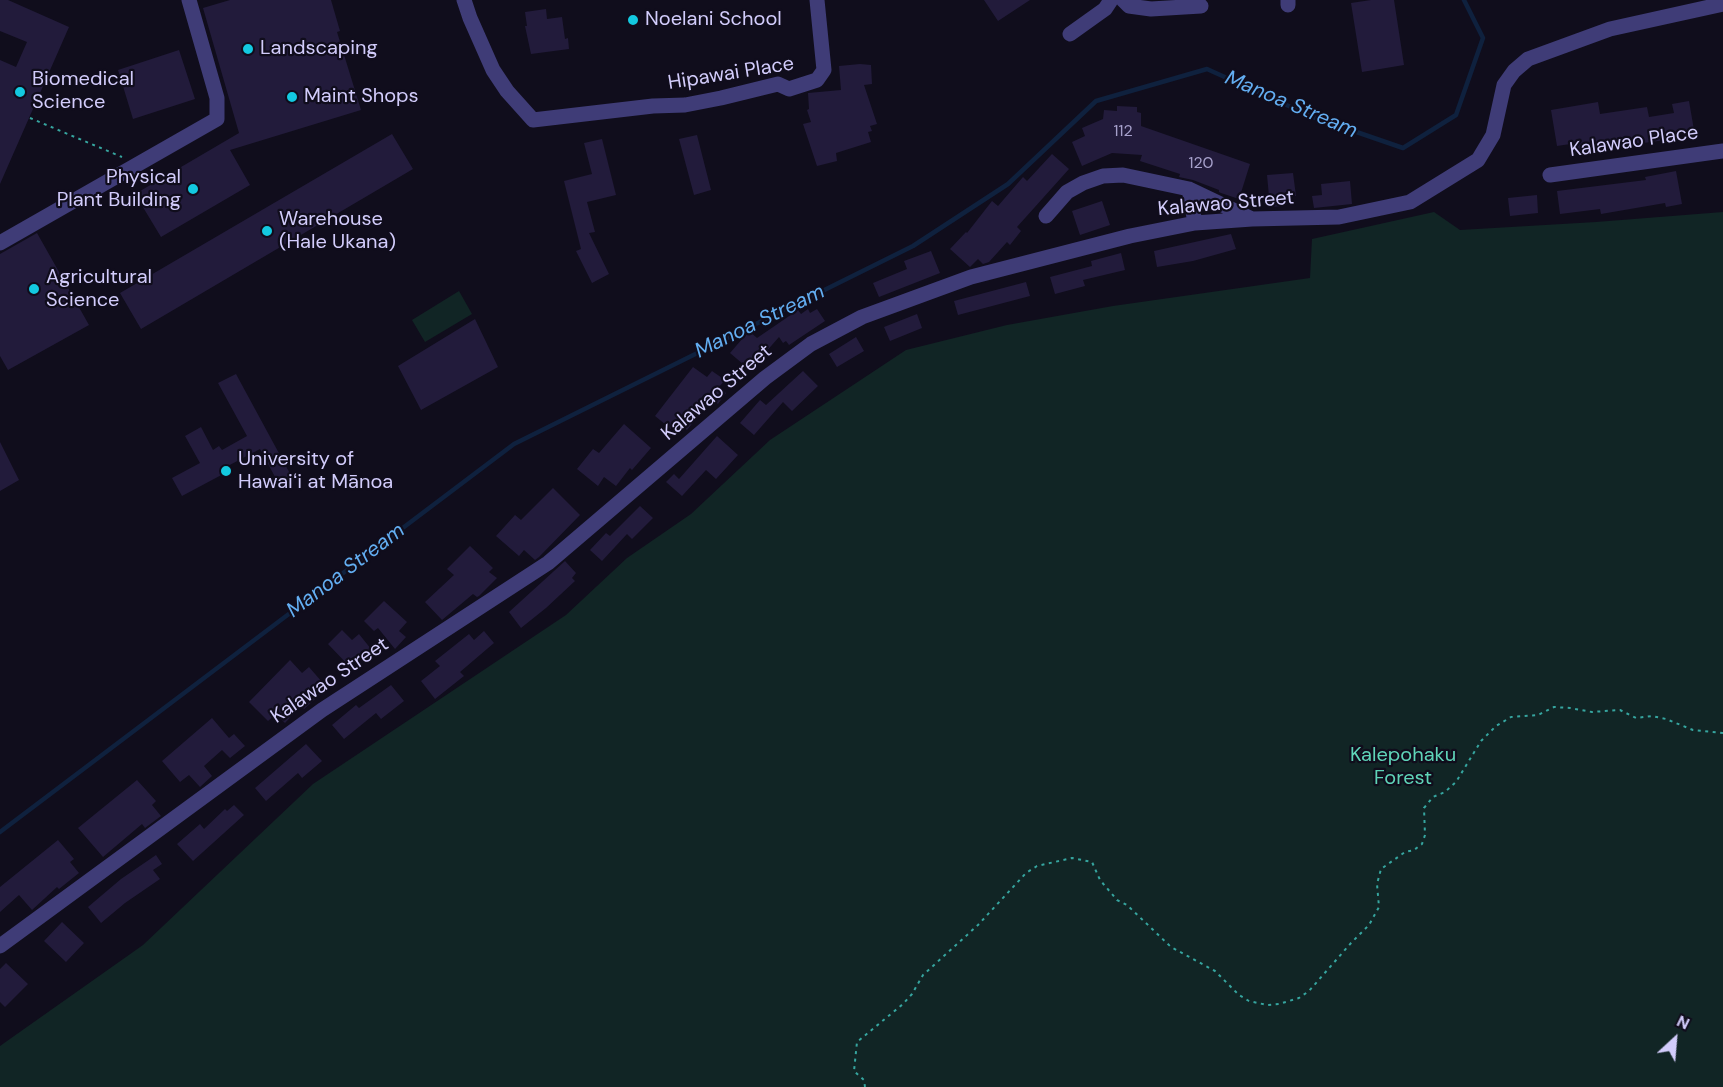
<!DOCTYPE html>
<meta charset="utf-8">
<style>
body{margin:0}
#map{position:relative;width:1723px;height:1087px;overflow:hidden;background:#100d1c;font-family:"DM Sans",sans-serif}
canvas{display:block}
.north{position:absolute;left:1645px;top:1009px;width:60px;height:60px;-webkit-text-stroke:4px #100d1c;paint-order:stroke;rotate:26deg;font-size:16px;font-weight:700;line-height:24px;text-align:center;color:#d2ccfb}
.north::after{content:'';display:block;margin:auto;width:21px;height:27px;background:#d2ccfb;clip-path:polygon(50% 0,100% 100%,50% 72%,0 100%)}
</style>
<div id="map">
<canvas width="1723" height="1087"></canvas>
<div class="north">N</div>
</div>
<script>
const c = document.querySelector('canvas').getContext('2d');
c.lineJoin = 'round';
function paint(path, color) { c.fillStyle = color; c.fill(path, 'evenodd'); }
const poly = rows => new Path2D(rows.map(r => 'M' + r).join(''));
function strokePath(path, color, width, dash) { c.strokeStyle = color; c.lineWidth = width; c.lineCap = dash ? 'butt' : 'round'; c.setLineDash(dash || []); c.stroke(path); }
function drawText(font, color, halo, rows, align = 'center') {
  c.font = font + ' "DM Sans",sans-serif'; c.lineWidth = 4.5; c.setLineDash([]); c.textBaseline = 'middle'; c.strokeStyle = halo; c.fillStyle = color; for (const [text, x, y, turn = 0] of rows) {
    c.save(); c.translate(x, y); c.rotate((+turn || 0) * Math.PI / 180); c.textAlign = isNaN(turn) ? turn : align; if (halo) c.strokeText(text, 0, 0); c.fillText(text, 0, 0); c.restore();
  }
}
paint(poly([
 [1434,212,1460,230,1596,222,1723,212,1723,1087,0,1087,0,1046,143,945,313,784,566,615,627,558,691,514,770,440,906,350,1007,325,1113,306,1310,278,1312,239],
 [459,291,472,314,425,342,412,320]
]), '#112525');
strokePath(poly([
 [0,832,514,444,913,246,1008,184,1096,101,1207,69,1313,117,1403,148,1456,115,1483,38,1464,0]
]), '#0f213e', 4.5);
paint(poly([
 [0,0,8,0,69,27,0,184,0,60,16,67,27,42,0,31],
 [230,0,331,0,340,31,337,32,361,110,230,150,250,185,161,237,135,194,239,133,203,8],
 [984,0,1030,0,998,21],
 [1371,0,1394,0,1404,65,1362,72,1351,3],
 [546,9,547,19,562,17,565,39,568,38,569,49,531,54,525,26,527,26,525,12],
 [179,50,195,99,133,119,118,70],
 [860,64,871,65,872,84,864,85,877,124,870,126,872,131,868,132,871,142,836,153,837,161,817,166,803,124,811,122,807,110,809,109,808,93,841,90,839,66],
 [1689,101,1694,130,1672,134,1673,139,1636,144,1635,139,1605,144,1606,150,1578,154,1577,143,1557,146,1551,110,1598,102,1600,114,1647,107,1649,117,1674,113,1672,104],
 [1117,106,1137,107,1137,112,1141,113,1141,126,1250,164,1239,199,1221,193,1219,192,1219,190,1193,180,1179,177,1180,174,1140,161,1142,155,1112,153,1082,166,1072,142,1085,136,1082,128,1103,119,1104,110,1117,111],
 [392,134,413,169,141,329,120,293],
 [697,135,711,190,694,195,679,139],
 [602,139,616,195,587,202,595,232,589,233,609,274,592,283,576,251,581,249,564,181,592,174,584,143],
 [1052,154,1069,169,1017,227,1021,231,1010,245,1007,242,989,262,983,264,978,259,970,267,950,249,966,232,967,233,992,201,998,206,1023,177,1027,181],
 [1676,171,1682,204,1666,207,1665,203,1601,214,1600,209,1560,214,1557,191,1646,180,1645,177],
 [1293,173,1296,196,1282,197,1283,206,1270,207,1267,175],
 [1350,181,1352,204,1314,208,1312,196,1322,195,1321,184],
 [1537,195,1538,213,1510,216,1508,198],
 [1102,201,1110,225,1080,235,1072,211],
 [37,233,89,325,8,370,0,356,0,254],
 [1231,234,1236,249,1193,261,1157,267,1154,251],
 [931,251,940,273,879,297,873,283,907,269,904,261],
 [1121,253,1125,270,1083,280,1085,286,1055,294,1050,277,1092,266,1091,261],
 [1026,282,1030,296,958,315,954,301],
 [808,309,810,313,817,309,825,321,789,345,786,341,783,343,779,337,750,370,730,353,749,331,757,338,798,310,801,314],
 [917,314,922,328,890,341,884,327],
 [475,319,498,367,421,410,398,366],
 [856,337,864,351,837,367,829,354],
 [693,367,707,377,712,371,725,380,719,387,726,393,718,404,712,399,687,430,677,422,671,429,655,416],
 [803,371,818,386,792,411,783,402,754,435,740,423,760,400,766,405],
 [236,374,294,481,281,488,260,449,224,468,227,472,182,496,172,478,200,463,185,436,201,427,213,450,219,446,222,450,247,436,218,383],
 [624,424,651,448,632,470,630,468,616,486,604,477,598,486,577,469,593,449,599,453],
 [717,436,738,455,716,479,706,470,682,496,666,482,674,474,679,479],
 [0,442,19,480,0,491],
 [553,488,580,515,539,557,535,560,524,550,519,556,496,536,515,515,521,520],
 [640,506,653,518,632,539,627,534,602,561,590,550,606,533,610,536],
 [470,546,493,568,489,572,497,578,479,596,477,597,473,594,442,620,425,602,454,575,447,569],
 [565,561,576,573,572,578,575,581,546,608,521,628,509,612],
 [384,601,407,622,399,631,406,637,395,649,378,628,374,631,364,621],
 [342,630,352,640,359,634,375,654,366,663,358,655,348,665,328,644],
 [484,631,494,643,460,672,464,676,435,699,421,681,440,666,435,661,469,634,474,640],
 [290,660,302,673,309,667,322,682,316,687,322,693,304,709,301,706,285,723,276,714,268,721,249,702],
 [391,685,404,701,381,719,376,713,344,739,332,725,356,705,359,708],
 [212,718,229,738,234,734,245,746,230,758,222,750,204,766,212,776,200,787,189,775,180,782,162,761],
 [306,744,322,761,302,778,298,773,266,801,255,788],
 [137,780,156,801,152,805,161,816,145,828,142,824,103,857,78,828],
 [234,805,244,815,193,861,177,844,200,824,204,829,225,809,227,811],
 [58,840,74,859,70,862,79,873,59,889,57,887,32,910,19,895,0,912,0,887],
 [156,855,162,864,153,870,160,879,125,903,101,923,88,907,121,879],
 [62,922,84,943,66,962,44,941],
 [6,963,28,984,5,1007,0,1002,0,969]
]), '#221b3b');
strokePath(poly([
 [30,118,122,157],
 [865,1087,864,1080,854,1071,857,1042,903,1004,912,994,923,975,978,925,1026,873,1037,866,1072,858,1092,862,1100,880,1117,900,1127,905,1171,947,1215,971,1239,995,1249,1001,1267,1005,1279,1004,1299,998,1309,991,1351,943,1369,925,1379,907,1377,884,1381,869,1405,852,1414,850,1422,844,1425,835,1424,808,1433,797,1445,792,1456,782,1481,741,1496,726,1511,717,1538,715,1554,707,1570,708,1592,712,1620,710,1636,718,1652,716,1666,719,1693,730,1723,733]
]), '#36a59f', 2, [3, 4.5]);
strokePath(poly([
 [464,0,470,18,493,70,507,91,533,120,653,106,685,105,721,98,778,84,789,89,817,80,824,70,817,0],
 [1123,0,1129,6,1151,9,1201,6],
 [1288,0,1288,5],
 [1070,34,1105,9,1111,0],
 [1550,175,1723,151],
 [1189,189,1195,223],
 [1046,216,1067,192,1083,183,1103,176,1123,175,1189,189,1252,219],
 [0,243,217,119,217,98,189,0],
 [0,946,322,710,548,563,765,378,811,344,862,317,971,277,1130,236,1195,223,1252,219,1339,217,1410,202,1478,160,1493,135,1504,85,1514,71,1528,59,1610,29,1723,4]
]), '#3f3c77', 15);
for (const [x, y, r, color] of [
 [633,20,6,"#13c9e0"],
 [248,49,6,"#13c9e0"],
 [20,92,6,"#13c9e0"],
 [292,97,6,"#13c9e0"],
 [193,189,6,"#13c9e0"],
 [267,231,6,"#13c9e0"],
 [34,289,6,"#13c9e0"],
 [226,471,6,"#13c9e0"]
]) { const dot = new Path2D(); dot.arc(x, y, r, 0, 2 * Math.PI); c.fillStyle = color; c.fill(dot); strokePath(dot, '#100d1c', 2); }
drawText('16px', '#a6a0cb', null, [
 ["112",1123,132],
 ["120",1201,164]
]);
drawText('20px', '#d2ccfb', '#100d1c', [
 ["Noelani School",645,20],
 ["Landscaping",260,49],
 ["Biomedical",32,80],
 ["Science",32,103],
 ["Maint Shops",304,97],
 ["Physical",181,178,"right"],
 ["Plant Building",181,201,"right"],
 ["Warehouse",279,220],
 ["(Hale Ukana)",279,243],
 ["Agricultural",46,278],
 ["Science",46,301],
 ["University of",238,460],
 ["Hawaiʻi at Mānoa",238,483]
], 'left');
drawText('20px', '#d2ccfb', '#100d1c', [
 ["Hipawai Place",731,74,-9],
 ["Kalawao Place",1634,142,-8],
 ["Kalawao Street",1226,204,-5],
 ["Kalawao Street",717,393,-40],
 ["Kalawao Street",330,681,-34]
]);
drawText('20px', '#5fd4b8', '#100d1c', [
 ["Kalepohaku",1403,756],
 ["Forest",1403,779]
]);
drawText('italic 21px', '#63aef2', '#100d1c', [
 ["Manoa Stream",1291,105,23],
 ["Manoa Stream",760,322,-26],
 ["Manoa Stream",346,571,-37]
]);
</script>
